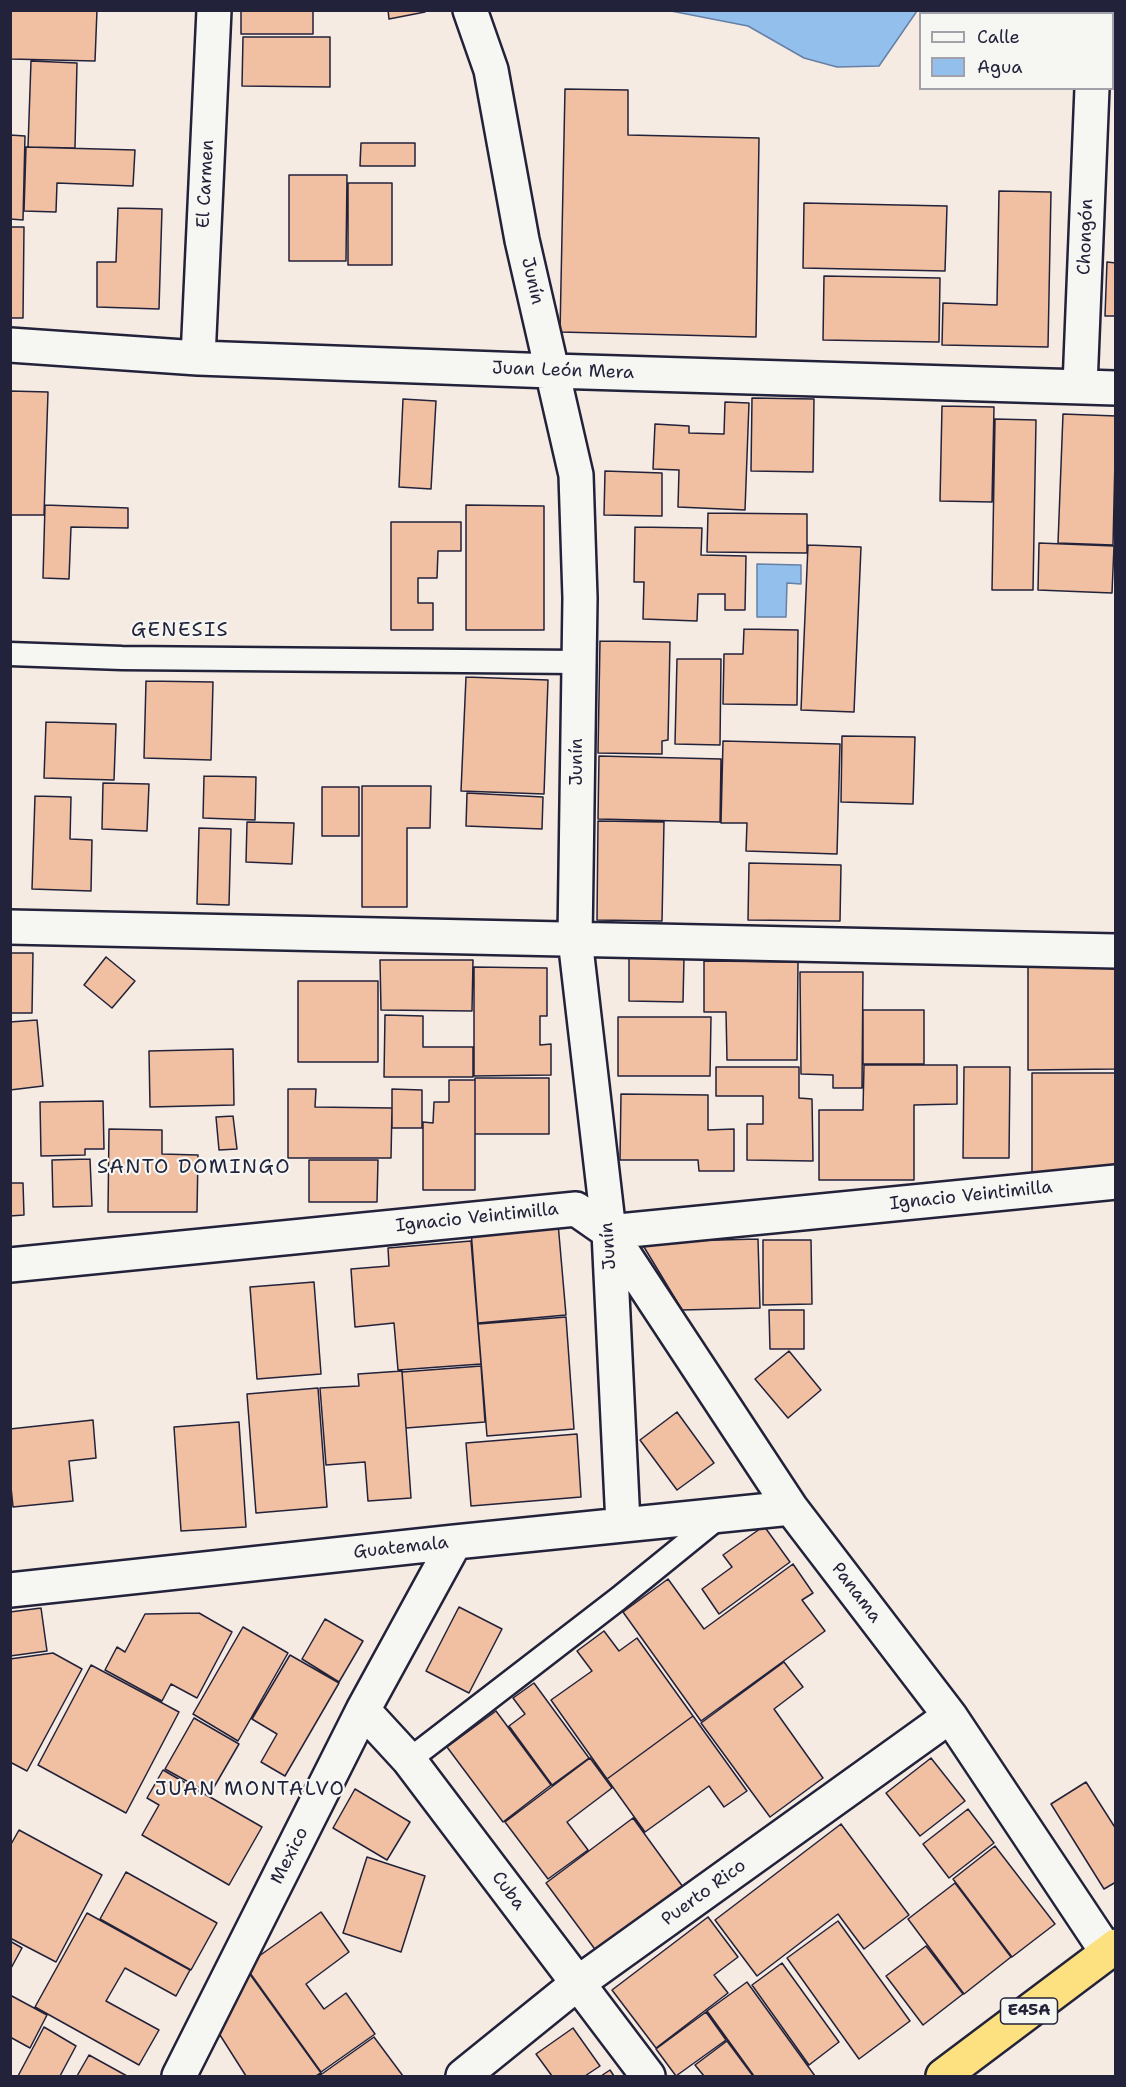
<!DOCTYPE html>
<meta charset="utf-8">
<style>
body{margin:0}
#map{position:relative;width:1126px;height:2087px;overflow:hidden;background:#f5ebe2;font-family:"Shantell Sans",sans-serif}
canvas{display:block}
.frame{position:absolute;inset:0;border:12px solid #22223b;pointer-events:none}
.legend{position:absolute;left:919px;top:12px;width:195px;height:78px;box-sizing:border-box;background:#f6f6f2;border:2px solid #a1a1a9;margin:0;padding:8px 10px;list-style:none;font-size:18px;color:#22223b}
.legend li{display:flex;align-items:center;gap:12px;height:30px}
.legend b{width:30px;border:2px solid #a1a1a9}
</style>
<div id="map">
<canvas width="1126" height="2087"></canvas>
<div class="frame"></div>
<ul class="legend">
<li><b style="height:8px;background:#f6f6f2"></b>Calle</li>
<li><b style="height:16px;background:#93bfec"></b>Agua</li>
</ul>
</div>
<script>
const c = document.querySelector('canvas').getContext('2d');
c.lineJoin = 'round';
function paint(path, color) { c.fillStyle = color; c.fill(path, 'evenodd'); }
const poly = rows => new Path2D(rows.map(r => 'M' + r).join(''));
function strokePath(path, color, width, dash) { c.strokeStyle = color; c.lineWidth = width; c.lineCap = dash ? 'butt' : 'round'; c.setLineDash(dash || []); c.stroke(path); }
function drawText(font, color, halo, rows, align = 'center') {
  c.font = font + ' "Shantell Sans",sans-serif'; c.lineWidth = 4.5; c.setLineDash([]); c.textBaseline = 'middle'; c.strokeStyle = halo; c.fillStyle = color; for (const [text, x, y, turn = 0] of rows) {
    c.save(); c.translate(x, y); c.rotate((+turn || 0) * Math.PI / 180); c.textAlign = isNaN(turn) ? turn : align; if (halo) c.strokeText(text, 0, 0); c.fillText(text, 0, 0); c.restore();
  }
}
const water = poly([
 [671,11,917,11,879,66,837,67,804,58,748,26,671,11],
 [757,564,801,565,801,584,787,583,786,617,757,617,757,564]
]);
paint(water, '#93bfec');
strokePath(water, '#6680a5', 1.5);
const building = poly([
 [10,10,97,10,95,61,10,59,10,10],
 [241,10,313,10,313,34,241,34,241,10],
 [388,10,425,10,425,12,389,19,388,10],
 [1112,10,1116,10,1116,65,1112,65,1112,10],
 [243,37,330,37,330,87,242,86,243,37],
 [31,61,77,63,75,148,28,147,31,61],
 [565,89,628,90,628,135,759,138,756,337,560,332,565,89],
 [10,135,25,136,23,220,10,219,10,135],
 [361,143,415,143,415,166,360,166,361,143],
 [26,147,135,150,133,186,57,183,56,212,24,211,26,147],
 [289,175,347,175,346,261,289,261,289,175],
 [348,183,392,183,392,265,348,265,348,183],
 [999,191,1051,192,1048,347,942,345,943,303,997,305,999,191],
 [804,203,947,206,945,271,803,268,804,203],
 [118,208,162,209,159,309,97,307,97,262,116,262,118,208],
 [10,227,24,227,23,318,10,318,10,227],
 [1107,262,1116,263,1116,316,1105,316,1107,262],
 [824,276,940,278,939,342,823,340,824,276],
 [10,391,48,392,44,515,10,515,10,391],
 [752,398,814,399,813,472,751,471,752,398],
 [403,399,436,401,431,489,399,487,403,399],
 [725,402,749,403,745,510,678,507,679,470,653,469,655,424,689,426,689,433,724,434,725,402],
 [942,406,994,407,992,502,940,501,942,406],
 [1063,414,1116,416,1113,545,1058,543,1063,414],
 [995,419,1036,420,1033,590,992,590,995,419],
 [605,471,662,473,662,516,604,515,605,471],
 [45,505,128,508,128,528,71,527,69,579,43,578,45,505],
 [466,505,544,506,544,630,466,630,466,505],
 [708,513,807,514,807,553,707,552,708,513],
 [391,522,461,522,461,551,438,551,437,578,418,578,418,603,433,603,433,630,391,630,391,522],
 [635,527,702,528,701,555,746,556,745,610,725,610,725,594,698,594,697,621,643,619,644,582,634,582,635,527],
 [1039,543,1114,546,1112,593,1038,590,1039,543],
 [808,545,861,547,854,712,801,710,808,545],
 [744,629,798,630,797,705,723,704,724,654,743,654,744,629],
 [600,641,670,642,668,740,662,741,662,754,598,753,600,641],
 [677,659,721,659,720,745,675,744,677,659],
 [466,677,548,680,544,794,461,791,466,677],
 [146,681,213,682,211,760,144,758,146,681],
 [46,722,116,724,114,780,44,778,46,722],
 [842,736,915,737,913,804,841,802,842,736],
 [723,741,840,744,837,854,746,851,747,823,721,823,723,741],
 [599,756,721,759,720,822,598,819,599,756],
 [204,776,256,777,255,820,203,818,204,776],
 [103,783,149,784,147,831,102,829,103,783],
 [362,786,431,786,430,828,407,828,407,907,362,907,362,786],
 [322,787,359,787,359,836,322,836,322,787],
 [467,793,543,797,542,829,466,826,467,793],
 [35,796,71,797,70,839,92,840,91,891,32,889,35,796],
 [598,821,664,822,662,921,597,920,598,821],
 [247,822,294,823,292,864,246,862,247,822],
 [199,828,231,829,229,905,197,904,199,828],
 [749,863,841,865,840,921,748,920,749,863],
 [10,953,33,953,32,1013,10,1013,10,953],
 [106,957,135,981,112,1008,84,985,106,957],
 [629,957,684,957,683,1002,629,1001,629,957],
 [1028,959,1116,959,1116,1069,1028,1070,1028,959],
 [380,960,473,960,472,1011,381,1010,380,960],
 [704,961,798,962,797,1060,727,1060,726,1012,704,1012,704,961],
 [474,967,547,968,547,1016,540,1016,540,1045,551,1044,551,1075,474,1076,474,967],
 [800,972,863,972,862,1088,833,1088,833,1075,801,1074,800,972],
 [298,981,378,981,378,1062,298,1062,298,981],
 [863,1010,924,1010,924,1064,863,1064,863,1010],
 [385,1015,423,1016,423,1047,473,1047,473,1077,384,1077,385,1015],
 [618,1017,711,1017,710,1076,618,1076,618,1017],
 [37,1020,43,1086,10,1090,10,1022,37,1020],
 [233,1049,234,1105,150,1107,149,1051,233,1049],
 [864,1065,957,1065,957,1104,914,1105,914,1180,819,1180,819,1110,863,1110,864,1065],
 [716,1067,799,1067,799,1098,812,1099,813,1161,747,1160,747,1124,763,1124,763,1096,716,1096,716,1067],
 [964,1067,1010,1067,1009,1158,963,1158,964,1067],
 [1032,1073,1116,1073,1116,1173,1032,1173,1032,1073],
 [475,1078,549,1078,549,1134,475,1134,475,1078],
 [449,1080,475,1080,475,1190,423,1190,423,1122,433,1123,434,1102,449,1102,449,1080],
 [288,1089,316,1089,315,1107,392,1108,391,1158,288,1158,288,1089],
 [392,1089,422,1090,422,1128,392,1128,392,1089],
 [621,1094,708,1095,708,1130,734,1129,734,1171,699,1171,698,1160,620,1160,621,1094],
 [103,1101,104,1149,85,1149,85,1155,41,1156,40,1102,103,1101],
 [233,1116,237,1149,219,1150,216,1117,233,1116],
 [109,1129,162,1130,162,1154,198,1155,197,1212,108,1212,109,1129],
 [90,1159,92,1206,53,1207,52,1160,90,1159],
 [309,1160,378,1160,377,1202,309,1202,309,1160],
 [10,1183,23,1183,24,1215,10,1216,10,1183],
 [558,1223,566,1315,478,1323,471,1230,558,1223],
 [758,1239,760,1308,682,1310,641,1242,758,1239],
 [763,1240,811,1240,812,1304,763,1305,763,1240],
 [471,1241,481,1364,398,1370,394,1323,355,1327,351,1269,389,1266,388,1248,471,1241],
 [314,1282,321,1374,257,1379,250,1287,314,1282],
 [769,1310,804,1310,804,1349,770,1349,769,1310],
 [566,1317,574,1429,487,1436,478,1324,566,1317],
 [789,1351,821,1390,788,1418,755,1379,789,1351],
 [481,1366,485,1422,406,1428,402,1372,481,1366],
 [402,1371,411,1498,368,1501,365,1462,326,1465,320,1388,359,1386,358,1374,402,1371],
 [318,1388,327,1507,256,1513,247,1394,318,1388],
 [677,1412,714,1463,677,1490,640,1440,677,1412],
 [93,1420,96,1458,69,1461,73,1501,13,1507,10,1477,10,1429,93,1420],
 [239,1422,246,1527,181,1531,174,1427,239,1422],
 [577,1434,581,1497,471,1506,466,1443,577,1434],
 [764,1526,790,1562,719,1614,702,1589,732,1567,723,1555,764,1526],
 [793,1564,813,1593,802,1600,825,1631,701,1721,623,1612,668,1579,704,1629,793,1564],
 [459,1607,502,1629,469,1693,426,1671,459,1607],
 [41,1608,47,1651,10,1656,10,1612,41,1608],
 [199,1613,232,1632,197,1698,171,1684,162,1701,105,1670,117,1647,125,1652,145,1614,199,1613],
 [325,1619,363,1641,339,1682,302,1659,325,1619],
 [243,1627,288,1653,238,1741,193,1714,243,1627],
 [604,1631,619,1651,637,1638,693,1716,607,1779,551,1700,592,1671,577,1651,604,1631],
 [53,1653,82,1669,27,1771,10,1762,10,1659,53,1653],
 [290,1655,339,1683,285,1776,261,1762,277,1734,252,1719,290,1655],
 [784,1662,803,1687,774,1709,823,1778,770,1817,701,1723,784,1662],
 [91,1665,179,1712,126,1813,38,1765,91,1665],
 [534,1683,589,1758,552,1785,509,1726,525,1714,513,1698,534,1683],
 [496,1711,551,1785,503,1822,447,1747,496,1711],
 [693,1716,747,1791,724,1807,709,1786,645,1832,607,1779,693,1716],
 [194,1718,239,1744,210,1794,165,1769,194,1718],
 [590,1758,612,1788,567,1822,588,1850,548,1879,505,1822,590,1758],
 [931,1758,965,1801,920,1836,886,1793,931,1758],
 [163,1770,262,1827,229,1885,142,1835,159,1805,147,1798,163,1770],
 [1086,1782,1116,1829,1116,1882,1104,1889,1051,1804,1086,1782],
 [355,1789,410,1822,387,1860,333,1828,355,1789],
 [968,1809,994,1843,949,1878,923,1844,968,1809],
 [633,1818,683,1887,597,1952,546,1883,633,1818],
 [841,1824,909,1915,864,1949,838,1914,757,1976,715,1920,841,1824],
 [19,1830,102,1875,56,1962,10,1938,10,1846,19,1830],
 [995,1846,1055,1924,1012,1957,953,1879,995,1846],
 [367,1857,425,1876,401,1952,343,1933,367,1857],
 [126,1872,217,1923,191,1970,100,1919,126,1872],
 [955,1883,1011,1957,964,1994,908,1919,955,1883],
 [321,1912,349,1952,306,1984,324,2009,346,1993,375,2034,321,2072,245,1966,321,1912],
 [87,1913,190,1970,176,1996,125,1968,106,2001,159,2030,139,2065,35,2007,87,1913],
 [708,1917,738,1957,714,1975,728,1993,656,2048,612,1990,708,1917],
 [838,1921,910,2021,859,2059,787,1958,838,1921],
 [10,1941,22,1948,10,1970,10,1941],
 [926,1946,963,1994,923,2025,886,1976,926,1946],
 [782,1963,839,2042,809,2065,752,1985,782,1963],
 [244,1966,321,2073,316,2076,246,2076,213,2024,244,1966],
 [747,1982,815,2076,754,2076,707,2011,747,1982],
 [10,1995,47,2015,30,2048,10,2037,10,1995],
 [706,2012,726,2040,676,2076,656,2049,706,2012],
 [44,2027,76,2046,60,2076,18,2076,44,2027],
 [573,2028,600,2066,585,2076,552,2076,536,2054,573,2028],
 [374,2037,403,2076,319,2076,374,2037],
 [727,2041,753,2076,704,2076,695,2065,727,2041],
 [89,2055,127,2076,77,2076,89,2055],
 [610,2070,614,2076,601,2076,610,2070]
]);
paint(building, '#f1bfa1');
strokePath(building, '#22223b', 1.5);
const service = poly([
 [10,654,122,658,578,662],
 [409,1760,618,1599,719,1517]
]);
const minor = poly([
 [470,10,491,70,522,240,576,475,580,598,575,939,609,1232,623,1524],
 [1096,14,1096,10],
 [10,345,198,358,552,371,1116,388],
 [198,358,214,10],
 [1080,386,1092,88],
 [10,927,1116,951],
 [610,1233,791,1508,950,1716,1107,1952],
 [10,1265,576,1209,609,1232,1116,1182],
 [10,1590,455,1542,791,1508],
 [363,1710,409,1760,648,2076],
 [179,2076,363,1710,455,1542],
 [463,2076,578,1983,950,1716]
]);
const trunk = poly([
 [943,2076,1116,1946]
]);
strokePath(service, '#22223b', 27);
strokePath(minor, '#22223b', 38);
strokePath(trunk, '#22223b', 38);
strokePath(service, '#f6f6f2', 22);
strokePath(minor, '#f6f6f2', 33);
strokePath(trunk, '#fde080', 33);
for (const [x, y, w] of [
 [1029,2011,57]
]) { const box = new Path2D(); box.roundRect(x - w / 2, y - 13, w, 26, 4.5); c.fillStyle = '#f6f6f2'; c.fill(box); strokePath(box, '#22223b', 1.5); }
drawText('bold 16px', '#22223b', null, [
 ["E45A",1029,2011]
]);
drawText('18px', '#22223b', '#f6f6f2', [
 ["El Carmen",206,184,-87],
 ["Chongón",1086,237,-88],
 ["Junín",532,281,77],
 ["Juan León Mera",563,371,2],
 ["Junín",577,762,-90],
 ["Ignacio Veintimilla",971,1196,-6],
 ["Ignacio Veintimilla",477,1218,-6],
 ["Junín",609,1246,-94],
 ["Guatemala",401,1548,-6],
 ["Panama",856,1593,53],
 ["Mexico",290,1856,-63],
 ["Cuba",508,1891,53],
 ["Puerto Rico",704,1893,-36]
]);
c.letterSpacing = '1.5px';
drawText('20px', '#22223b', '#f6f6f2', [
 ["GENESIS",180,631],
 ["SANTO DOMINGO",194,1168],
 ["JUAN MONTALVO",250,1790]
]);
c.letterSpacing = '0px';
</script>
